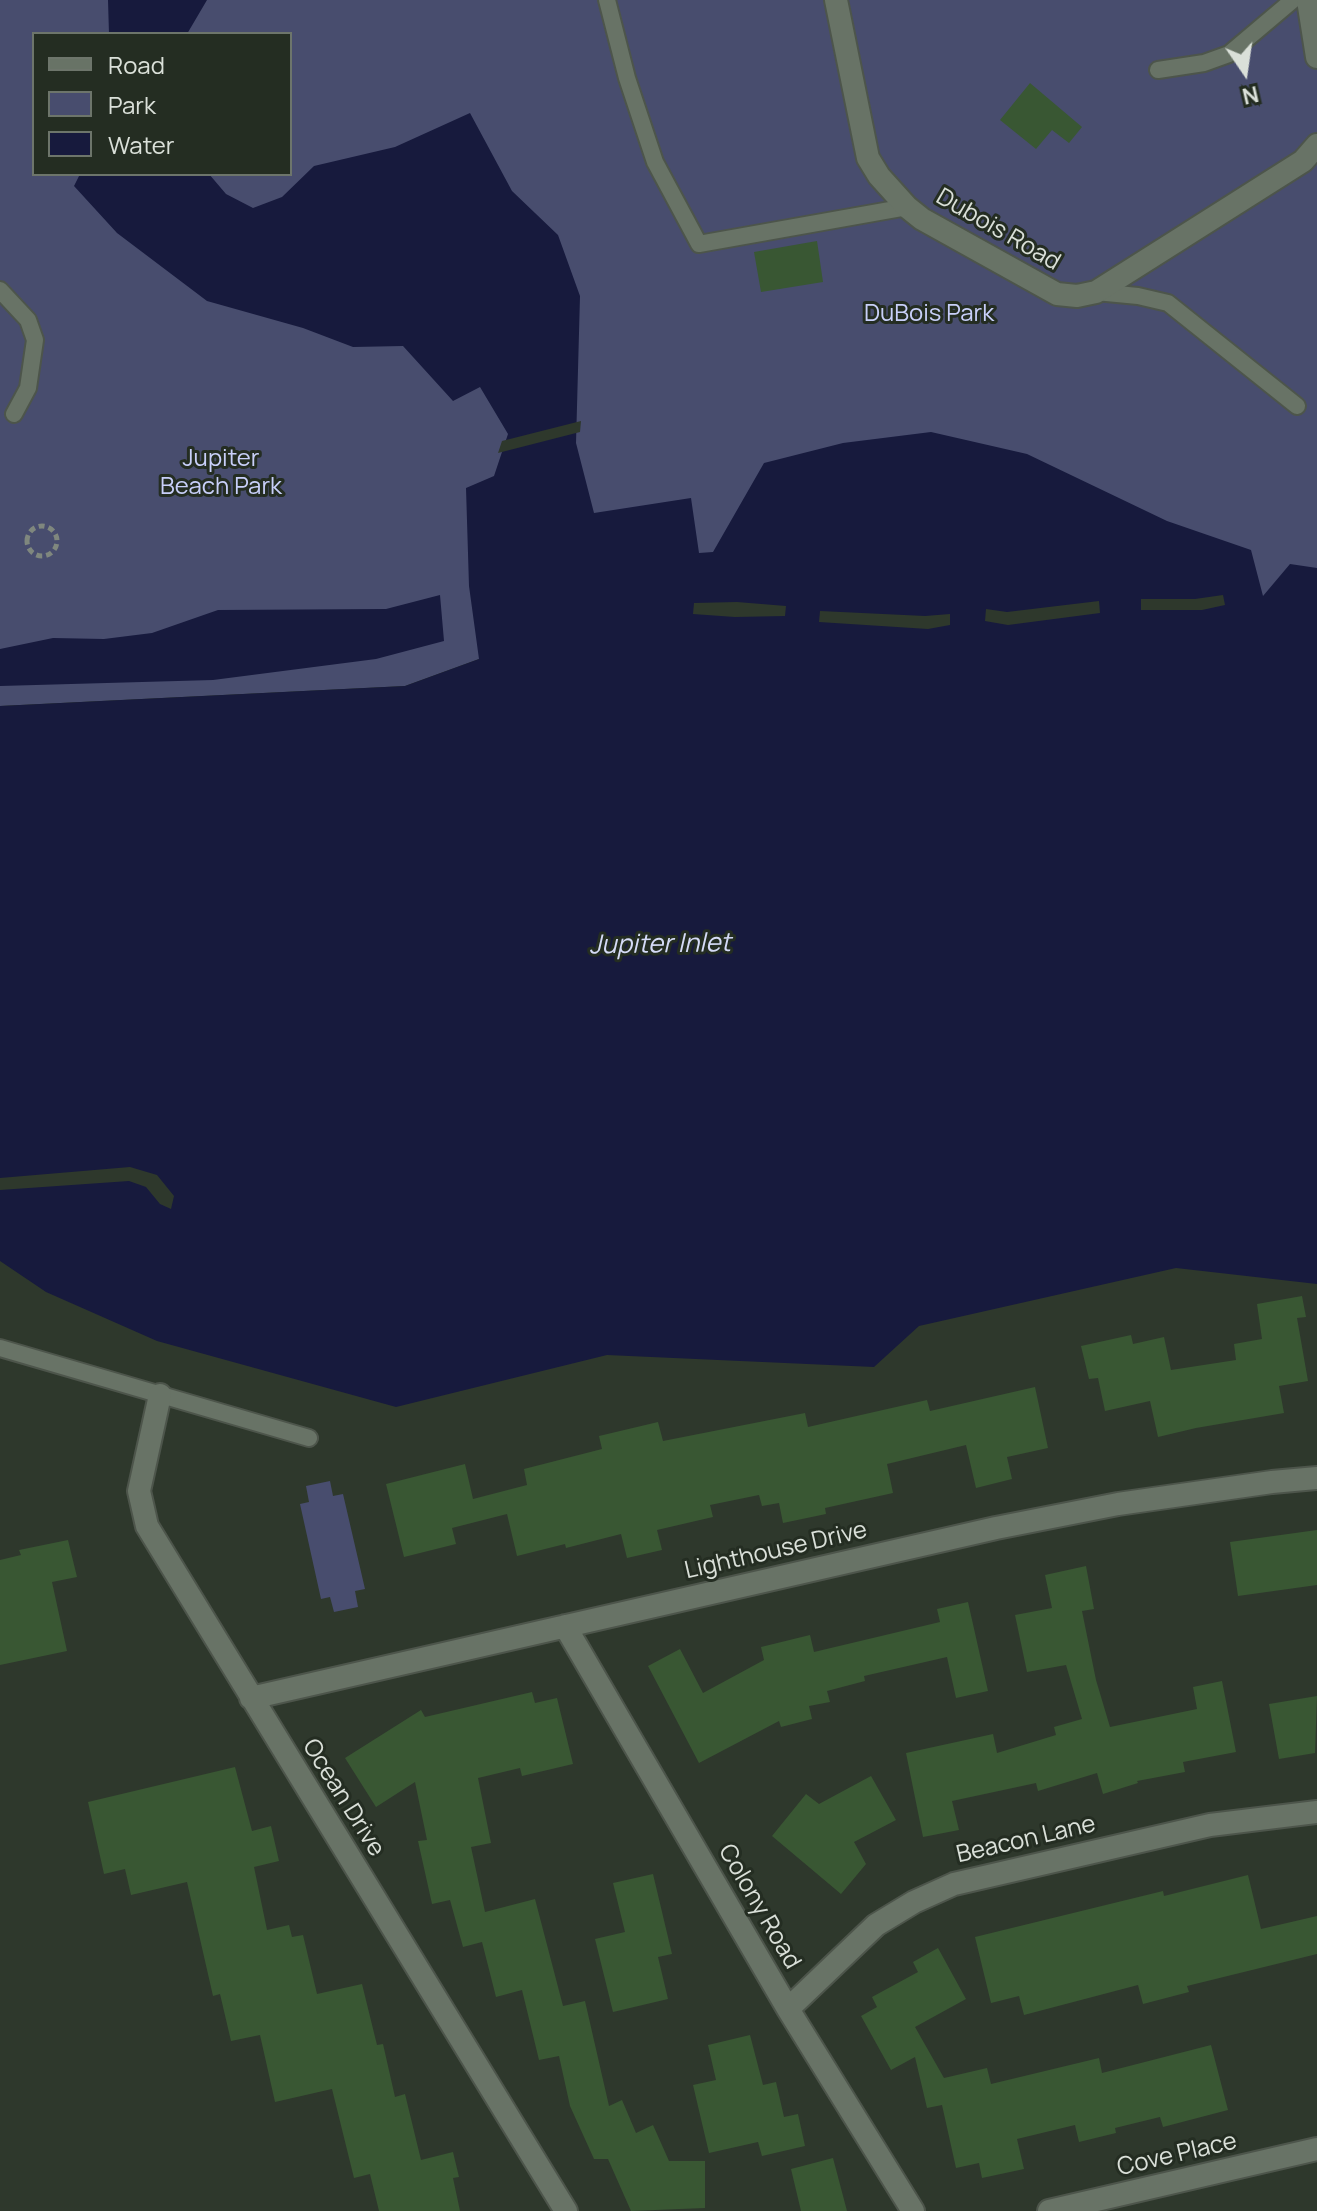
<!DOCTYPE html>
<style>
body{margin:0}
#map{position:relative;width:1317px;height:2211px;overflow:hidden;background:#2e382c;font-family:Manrope,sans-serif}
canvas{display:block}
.legend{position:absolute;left:32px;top:32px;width:260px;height:144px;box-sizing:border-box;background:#242d22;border:2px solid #6d756b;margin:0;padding:10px 14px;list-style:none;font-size:24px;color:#dae0d9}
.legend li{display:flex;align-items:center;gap:16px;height:40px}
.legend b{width:40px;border:2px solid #6d756b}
.north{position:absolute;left:1205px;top:32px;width:80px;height:80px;-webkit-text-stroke:6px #242d22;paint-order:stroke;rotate:167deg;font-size:22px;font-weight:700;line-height:32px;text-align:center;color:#dae0d9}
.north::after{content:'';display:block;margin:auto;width:28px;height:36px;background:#dae0d9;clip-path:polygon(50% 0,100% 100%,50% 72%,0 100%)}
</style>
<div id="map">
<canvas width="1317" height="2211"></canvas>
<ul class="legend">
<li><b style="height:10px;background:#687366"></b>Road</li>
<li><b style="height:22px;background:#484d6e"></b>Park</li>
<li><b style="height:22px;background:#171a3d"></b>Water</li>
</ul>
<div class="north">N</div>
</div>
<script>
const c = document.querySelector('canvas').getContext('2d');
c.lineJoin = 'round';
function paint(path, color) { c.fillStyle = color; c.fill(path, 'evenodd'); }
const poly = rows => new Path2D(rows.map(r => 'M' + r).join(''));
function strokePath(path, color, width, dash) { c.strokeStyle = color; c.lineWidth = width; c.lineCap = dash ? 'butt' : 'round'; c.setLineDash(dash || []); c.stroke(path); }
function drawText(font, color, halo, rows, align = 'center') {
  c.font = font + ' Manrope,sans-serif'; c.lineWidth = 6; c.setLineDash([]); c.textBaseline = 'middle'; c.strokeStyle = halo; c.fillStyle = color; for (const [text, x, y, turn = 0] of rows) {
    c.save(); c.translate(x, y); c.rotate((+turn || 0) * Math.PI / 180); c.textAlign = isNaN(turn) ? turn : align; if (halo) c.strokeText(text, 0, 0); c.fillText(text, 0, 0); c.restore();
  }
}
paint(poly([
 [0,0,168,0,159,34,34,34,34,174,290,174,290,34,162,34,173,0,1317,0,1317,570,1263,599,479,659,405,686,0,706],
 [330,1481,333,1496,343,1494,365,1589,355,1591,358,1607,334,1612,330,1597,321,1599,300,1504,309,1502,306,1486]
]), '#484d6e');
paint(poly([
 [108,0,207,0,187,34,109,34],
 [470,113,512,191,558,235,580,296,576,443,594,513,691,498,699,553,713,552,764,463,843,443,931,432,1027,454,1167,521,1251,550,1263,596,1290,564,1317,568,1317,1284,1176,1268,919,1326,874,1367,607,1355,396,1407,157,1341,46,1292,0,1261,0,706,405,686,479,659,469,586,466,488,494,476,508,434,480,387,453,401,403,346,353,347,303,328,207,301,117,233,74,186,80,174,209,174,226,194,253,208,282,197,314,166,395,147],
 [440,595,444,641,376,659,213,680,0,686,0,649,53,638,104,639,152,633,218,610,386,609]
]), '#171a3d');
paint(poly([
 [581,421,580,432,498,453,502,441],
 [1223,595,1225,605,1202,610,1141,610,1141,599,1195,599],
 [1099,601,1100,613,1008,625,985,621,986,609,1007,612],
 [737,602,786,606,785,616,735,617,693,614,694,603],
 [820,611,925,616,950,614,950,625,928,629,819,622],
 [130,1167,157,1175,174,1196,171,1209,160,1204,146,1187,129,1181,0,1190,0,1178]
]), '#2e382c');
paint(poly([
 [1030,83,1082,127,1069,143,1052,130,1036,149,1000,120],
 [817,241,823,282,761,292,754,252],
 [1302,1296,1306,1317,1297,1318,1308,1381,1279,1386,1284,1413,1196,1428,1158,1437,1150,1401,1105,1411,1098,1378,1089,1379,1081,1346,1131,1335,1133,1344,1164,1337,1171,1370,1236,1360,1234,1344,1262,1339,1257,1304],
 [1035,1387,1048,1448,1007,1457,1012,1479,976,1488,966,1445,887,1464,893,1493,825,1508,826,1514,783,1523,779,1503,762,1506,759,1495,710,1505,713,1517,657,1530,662,1550,627,1558,621,1534,566,1548,565,1544,517,1556,507,1514,452,1528,456,1544,404,1557,386,1484,465,1464,473,1499,527,1485,524,1469,602,1449,599,1436,658,1422,663,1441,805,1413,808,1427,927,1400,930,1411],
 [1317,1530,1317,1585,1238,1596,1230,1542],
 [68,1540,77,1577,52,1582,67,1651,0,1665,0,1560,21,1555,19,1550],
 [1086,1566,1094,1609,1082,1611,1096,1680,1110,1727,1197,1709,1193,1687,1222,1681,1236,1752,1183,1762,1185,1772,1137,1781,1138,1783,1103,1794,1097,1773,1038,1791,1036,1783,952,1801,959,1830,923,1837,906,1753,993,1734,997,1753,1056,1735,1054,1727,1082,1719,1066,1665,1027,1672,1015,1615,1052,1608,1045,1575],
 [968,1602,988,1691,956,1698,947,1657,864,1676,865,1681,827,1691,830,1702,809,1706,812,1719,781,1727,779,1721,699,1763,648,1666,680,1649,703,1693,764,1660,761,1647,810,1635,814,1652,940,1622,937,1609],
 [532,1692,535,1703,557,1698,573,1764,522,1776,520,1768,478,1778,491,1843,471,1847,485,1912,535,1899,563,2006,585,2001,609,2106,622,2100,636,2133,653,2125,669,2161,705,2161,705,2208,631,2211,608,2159,594,2159,570,2106,559,2056,539,2060,522,1990,496,1997,482,1942,463,1947,450,1900,432,1904,418,1841,427,1840,415,1782,376,1807,345,1758,421,1710,425,1717],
 [1317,1696,1315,1753,1279,1759,1269,1704],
 [235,1767,252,1831,271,1826,279,1861,254,1867,267,1930,289,1925,292,1937,303,1935,317,1994,362,1984,377,2045,383,2044,395,2097,405,2094,421,2160,453,2152,459,2177,453,2178,460,2211,379,2211,370,2174,354,2178,332,2089,275,2102,260,2035,231,2041,220,1994,213,1996,187,1882,131,1895,125,1869,104,1874,88,1802],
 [871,1776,896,1820,854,1842,866,1864,841,1894,772,1836,806,1794,819,1804],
 [653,1874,672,1954,658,1957,668,1999,613,2012,595,1939,625,1932,613,1883],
 [1248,1875,1261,1929,1317,1916,1317,1954,1187,1986,1189,1992,1143,2004,1138,1985,1024,2015,1019,1996,991,2003,975,1937,1163,1891,1164,1896],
 [938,1948,966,1999,915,2027,944,2078,987,2068,991,2084,1099,2058,1102,2073,1211,2045,1228,2110,1163,2127,1160,2117,1115,2128,1116,2133,1079,2142,1075,2125,1017,2139,1024,2169,982,2178,979,2163,956,2168,942,2105,927,2108,915,2057,891,2070,861,2016,877,2007,872,1997,918,1972,913,1962],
 [750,2035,763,2085,776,2082,784,2117,798,2114,805,2146,762,2156,758,2142,709,2153,693,2085,716,2080,708,2045],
 [833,2158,847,2211,801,2211,791,2169]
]), '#395733');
const service = poly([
 [607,0,627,78,655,162,699,244,907,207],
 [1158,70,1204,63,1229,54,1293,0],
 [0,290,28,320,35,340,28,388,14,414],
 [1096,292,1138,296,1168,303,1297,406],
 [0,1348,309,1438]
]);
const minor = poly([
 [836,0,868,158,879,176,907,207,922,219,1057,294,1077,296,1096,292,1303,161,1317,145],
 [1308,0,1317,57],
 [160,1395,139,1491,147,1526,566,2211],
 [565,1626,788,2009,913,2211],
 [251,1698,996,1528,1118,1504,1272,1482,1317,1478],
 [788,2009,876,1925,914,1902,954,1884,1210,1825,1317,1812],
 [1049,2211,1317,2149]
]);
strokePath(service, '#4d554b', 20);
strokePath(minor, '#4d554b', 26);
strokePath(poly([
 '27 541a15 15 0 1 1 30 0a15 15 0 1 1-30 0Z'
]), '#7f877e', 5, [6, 4]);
strokePath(service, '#687366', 16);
strokePath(minor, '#687366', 22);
drawText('24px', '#dae0d9', '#242d22', [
 ["Dubois Road",998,230,30],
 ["Lighthouse Drive",776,1551,-13],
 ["Ocean Drive",343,1798,58],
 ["Beacon Lane",1026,1840,-13],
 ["Colony Road",759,1907,60],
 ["Cove Place",1177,2155,-13]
]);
drawText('24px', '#c8cff9', '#242d22', [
 ["DuBois Park",929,314],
 ["Jupiter",221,459],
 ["Beach Park",221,487]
]);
drawText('italic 26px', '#d5dbf7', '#242d22', [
 ["Jupiter Inlet",660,945,-1]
]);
</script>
